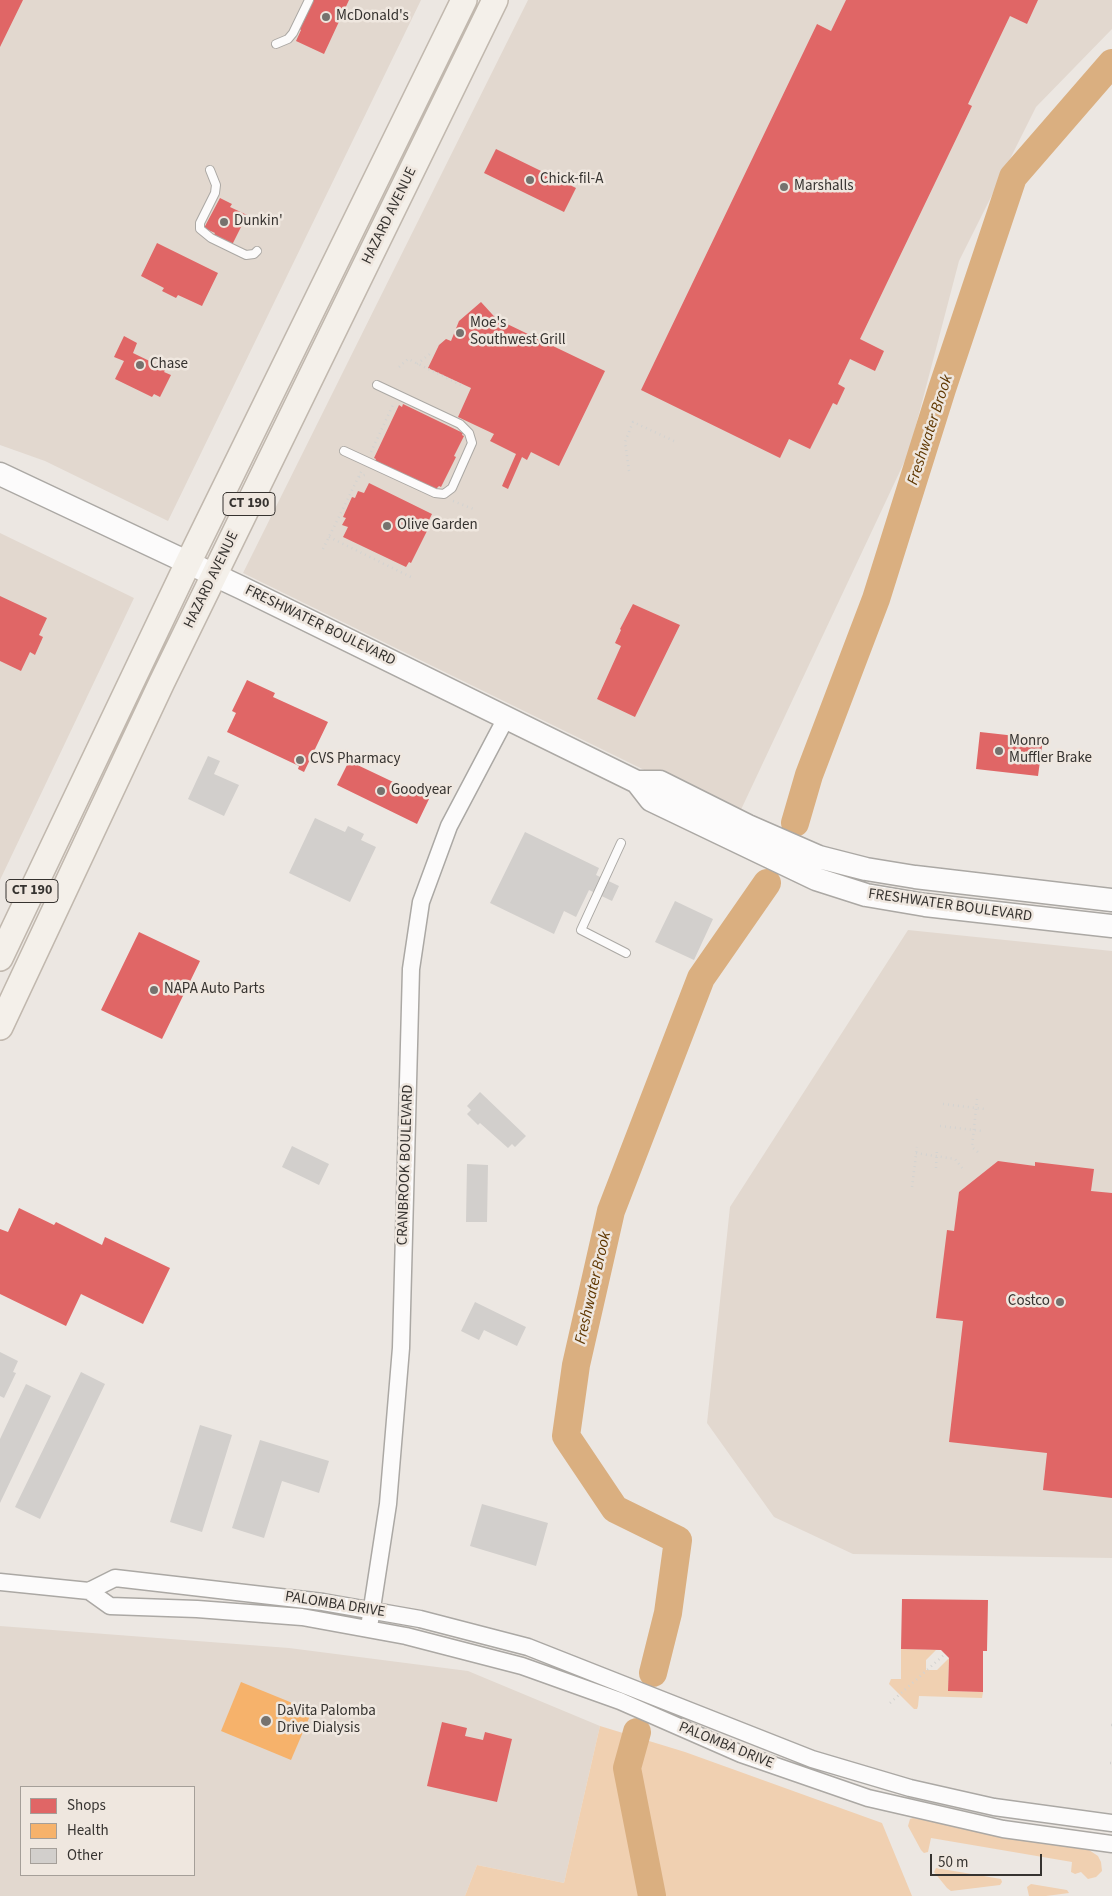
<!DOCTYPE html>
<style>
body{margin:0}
#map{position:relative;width:1112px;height:1896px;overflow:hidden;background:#ece7e2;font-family:"Source Sans 3",sans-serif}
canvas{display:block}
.legend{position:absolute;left:20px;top:1786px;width:175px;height:90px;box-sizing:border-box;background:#efe7df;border:1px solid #a59f99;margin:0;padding:6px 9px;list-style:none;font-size:15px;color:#363330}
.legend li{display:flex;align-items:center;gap:10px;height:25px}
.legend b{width:25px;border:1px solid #a59f99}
.scale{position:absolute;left:930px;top:1854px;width:112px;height:22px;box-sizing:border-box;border:2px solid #363330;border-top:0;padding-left:6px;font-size:15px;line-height:18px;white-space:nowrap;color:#363330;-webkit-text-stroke:4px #efe7df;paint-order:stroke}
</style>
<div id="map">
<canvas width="1112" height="1896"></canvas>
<ul class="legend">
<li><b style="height:14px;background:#e06666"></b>Shops</li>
<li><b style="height:14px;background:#f6b26b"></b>Health</li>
<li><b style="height:14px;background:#d2cfcc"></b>Other</li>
</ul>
<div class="scale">50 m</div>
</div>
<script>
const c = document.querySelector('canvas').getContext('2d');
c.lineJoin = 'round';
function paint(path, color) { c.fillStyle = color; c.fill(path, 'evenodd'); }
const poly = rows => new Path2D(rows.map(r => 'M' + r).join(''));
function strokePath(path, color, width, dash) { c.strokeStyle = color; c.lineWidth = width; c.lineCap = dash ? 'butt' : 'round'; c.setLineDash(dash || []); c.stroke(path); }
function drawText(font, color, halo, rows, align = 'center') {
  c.font = font + ' "Source Sans 3",sans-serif'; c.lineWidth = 5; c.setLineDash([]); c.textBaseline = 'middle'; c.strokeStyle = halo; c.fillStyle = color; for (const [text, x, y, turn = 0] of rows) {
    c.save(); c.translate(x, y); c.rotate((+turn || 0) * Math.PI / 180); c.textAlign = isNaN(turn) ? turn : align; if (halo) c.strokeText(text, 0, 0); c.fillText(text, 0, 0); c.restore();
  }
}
paint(poly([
 [0,0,421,0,168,521,45,461,0,445],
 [528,0,1112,0,1112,29,1036,107,959,261,909,452,738,816,243,573],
 [0,533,134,598,0,880],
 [908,930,1112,951,1112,1558,853,1554,774,1517,707,1423,730,1207],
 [0,1626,289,1648,468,1671,600,1726,564,1883,477,1865,465,1896,0,1896],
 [21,1787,194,1787,194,1875,21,1875]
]), '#e2d8cf');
paint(poly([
 [901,1649,936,1650,926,1660,926,1670,937,1670,949,1658,948,1691,983,1692,982,1698,919,1696,918,1706,917,1709,914,1709,889,1684,891,1679,901,1679],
 [600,1726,685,1752,882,1823,912,1896,465,1896,477,1865,564,1883],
 [913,1818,1089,1850,1098,1856,1101,1862,1102,1871,1096,1877,1088,1879,1081,1872,1075,1874,1071,1872,1072,1862,931,1838,928,1852,924,1853,921,1850,908,1826,910,1819],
 [936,1868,1001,1879,1002,1882,1000,1885,951,1891,947,1888,934,1872],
 [1031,1884,1067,1890,1069,1893,1046,1896,1029,1896,1027,1887]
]), '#f0d0b1');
paint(poly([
 [0,0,23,0,0,47],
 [311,0,349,0,324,54,296,41,301,30,298,28],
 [846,0,1038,0,1027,24,1010,16,968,104,972,106,860,339,884,351,875,371,850,359,838,384,845,388,837,405,833,403,810,449,789,439,780,458,641,390,817,24,831,31],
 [496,149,576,188,564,212,484,173],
 [220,198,232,204,230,207,247,215,232,245,213,236,215,233,204,228],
 [157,243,218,273,202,306,178,295,176,298,162,291,164,288,141,276],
 [481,302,502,325,503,322,605,371,559,466,531,452,527,460,522,457,508,489,502,486,516,454,490,441,494,434,458,417,471,388,428,368,439,345,446,339,451,341,459,321],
 [124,336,137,343,133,353,166,369,164,372,171,375,160,397,154,394,152,397,115,379,124,361,114,357],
 [403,404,463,433,462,435,464,436,454,456,456,457,441,487,439,486,435,490,375,461,376,459,374,458,399,405,402,407],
 [369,483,432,514,427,524,430,525,411,563,409,562,406,567,343,537,348,527,342,525,346,518,343,517,352,497,355,498,358,491,364,493],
 [0,596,47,618,39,635,43,637,35,655,30,652,21,671,0,661],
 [633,604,680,625,635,717,597,699,621,646,615,643,621,630,620,629],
 [247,680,275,693,273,697,328,722,304,772,298,769,299,766,227,732,236,713,232,711],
 [980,732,1043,739,1038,776,976,769],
 [349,761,429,799,417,824,337,785],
 [139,932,200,961,162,1039,101,1010],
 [998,1161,1035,1166,1035,1162,1094,1169,1091,1191,1112,1193,1112,1498,1043,1490,1047,1453,949,1442,963,1321,936,1318,947,1230,954,1231,959,1192],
 [19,1208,54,1225,56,1222,102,1245,105,1237,170,1268,143,1324,81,1294,66,1326,0,1294,0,1229,8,1232],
 [902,1599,988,1600,987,1651,983,1651,983,1692,948,1691,949,1658,941,1650,901,1649],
 [442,1722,467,1728,465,1736,483,1740,485,1732,512,1739,497,1802,427,1786]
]), '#e06666');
paint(poly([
 [241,1682,312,1711,291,1760,221,1731]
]), '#f6b26b');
strokePath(poly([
 [795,823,809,775,876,599,942,389,1013,177,1112,63],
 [653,1673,668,1613,678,1540,615,1509,566,1436,576,1365,611,1211,701,978,767,883],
 [637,1732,627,1768,652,1896]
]), '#daaf80', 28);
paint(poly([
 [208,756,220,761,214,774,239,785,224,816,188,799],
 [315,818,345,832,348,826,364,834,361,840,376,847,350,902,289,873],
 [525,832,599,868,596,875,619,886,612,901,589,890,576,917,564,911,554,934,490,903],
 [675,901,713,919,694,960,655,942],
 [480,1092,526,1136,515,1147,512,1144,508,1148,480,1123,478,1125,467,1114,471,1110,467,1106],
 [292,1146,329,1164,319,1185,282,1167],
 [467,1164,488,1165,487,1222,466,1222],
 [475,1302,526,1327,517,1346,484,1330,479,1340,461,1331],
 [0,1352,18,1361,13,1372,16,1373,4,1398,0,1396],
 [81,1372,105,1384,40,1519,15,1507],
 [26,1384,51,1396,0,1503,0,1439],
 [200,1425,232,1435,202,1532,170,1522],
 [260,1440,329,1461,319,1493,282,1481,264,1538,232,1528],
 [482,1504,548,1523,536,1566,470,1546]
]), '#d2cfcc');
const lane = poly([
 [276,44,288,39,293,33,309,0],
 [210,170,216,185,215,193,200,223,200,229,211,238,246,255,254,254,257,251],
 [344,451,435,493,444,494,452,488,472,443,469,433,460,424,377,385],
 [621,843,581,930,626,953]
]);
const street = poly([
 [0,1582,89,1591,110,1606,197,1609,302,1617,406,1636,522,1666,620,1701,741,1754,868,1798,1003,1829,1112,1844],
 [89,1591,115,1578,323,1602,420,1619,528,1647,812,1759,910,1788,994,1807,1112,1823],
 [370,1621,388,1504,401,1348,411,969,421,902,449,826,506,718]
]);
const secondary = poly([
 [0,474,242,588,637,782,651,800,816,879,866,895,925,905,1112,926],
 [637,782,660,782,748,826,819,857,866,869,915,877,1112,900]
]);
const primary = poly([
 [0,958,188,563,464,0],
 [0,1027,162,682,495,0]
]);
strokePath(lane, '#aba8a4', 10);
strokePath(street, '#aba8a4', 19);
strokePath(secondary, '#aba8a4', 25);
strokePath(primary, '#c1b8ae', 28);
strokePath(poly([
 [417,364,431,353],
 [399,367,408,359,461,385],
 [371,452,393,405],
 [629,471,625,442,633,422,674,441],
 [359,477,367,474],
 [453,501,476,510],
 [329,537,413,578],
 [323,549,362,470],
 [977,1099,972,1147,980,1154],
 [943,1104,985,1109],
 [940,1126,983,1131],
 [916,1153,955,1159,963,1169],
 [936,1168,937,1149],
 [912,1187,917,1147],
 [890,1703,945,1654],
 [1111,1725,1112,1725],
 [1110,1763,1112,1763]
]), '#d3d3d1', 2.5, [1, 4]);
strokePath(lane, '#fcfbfb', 8);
strokePath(street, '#fcfbfb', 16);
strokePath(secondary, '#fcfbfb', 22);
strokePath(primary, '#f4f0ea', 25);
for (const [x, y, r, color] of [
 [326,17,5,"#76726e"],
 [530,180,5,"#76726e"],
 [784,187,5,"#76726e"],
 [224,222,5,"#76726e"],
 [460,333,5,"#76726e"],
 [140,365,5,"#76726e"],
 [387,526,5,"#76726e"],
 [999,751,5,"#76726e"],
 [300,760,5,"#76726e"],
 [381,791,5,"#76726e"],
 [154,990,5,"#76726e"],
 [1060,1302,5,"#76726e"],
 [266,1721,6,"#76726e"]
]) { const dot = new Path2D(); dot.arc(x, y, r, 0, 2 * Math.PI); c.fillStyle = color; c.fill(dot); strokePath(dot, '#efe7df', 2); }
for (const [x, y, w] of [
 [249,504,52],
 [32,891,52]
]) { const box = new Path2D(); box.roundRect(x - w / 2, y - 11.5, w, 23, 4); c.fillStyle = '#efe7df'; c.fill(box); strokePath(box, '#363330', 1); }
drawText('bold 14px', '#363330', null, [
 ["CT 190",249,504],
 ["CT 190",32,891]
]);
drawText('15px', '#363330', '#efe7df', [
 ["McDonald's",336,17],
 ["Chick-fil-A",540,180],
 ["Marshalls",794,187],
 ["Dunkin'",234,222],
 ["Moe's",470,324],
 ["Southwest Grill",470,341],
 ["Chase",150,365],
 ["Olive Garden",397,526],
 ["Monro",1009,742],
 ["Muffler Brake",1009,759],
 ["CVS Pharmacy",310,760],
 ["Goodyear",391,791],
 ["NAPA Auto Parts",164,990],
 ["Costco",1050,1302,"right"],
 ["DaVita Palomba",277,1712],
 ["Drive Dialysis",277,1729]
], 'left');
drawText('15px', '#363330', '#efe7df', [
 ["HAZARD AVENUE",390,216,-64],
 ["HAZARD AVENUE",212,580,-64],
 ["FRESHWATER BOULEVARD",320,626,26],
 ["FRESHWATER BOULEVARD",950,906,8],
 ["CRANBROOK BOULEVARD",406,1165,-88],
 ["PALOMBA DRIVE",335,1605,9],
 ["PALOMBA DRIVE",726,1746,22]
]);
drawText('italic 16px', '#5f3700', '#efe7df', [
 ["Freshwater Brook",931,430,-72],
 ["Freshwater Brook",594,1288,-77]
]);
</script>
